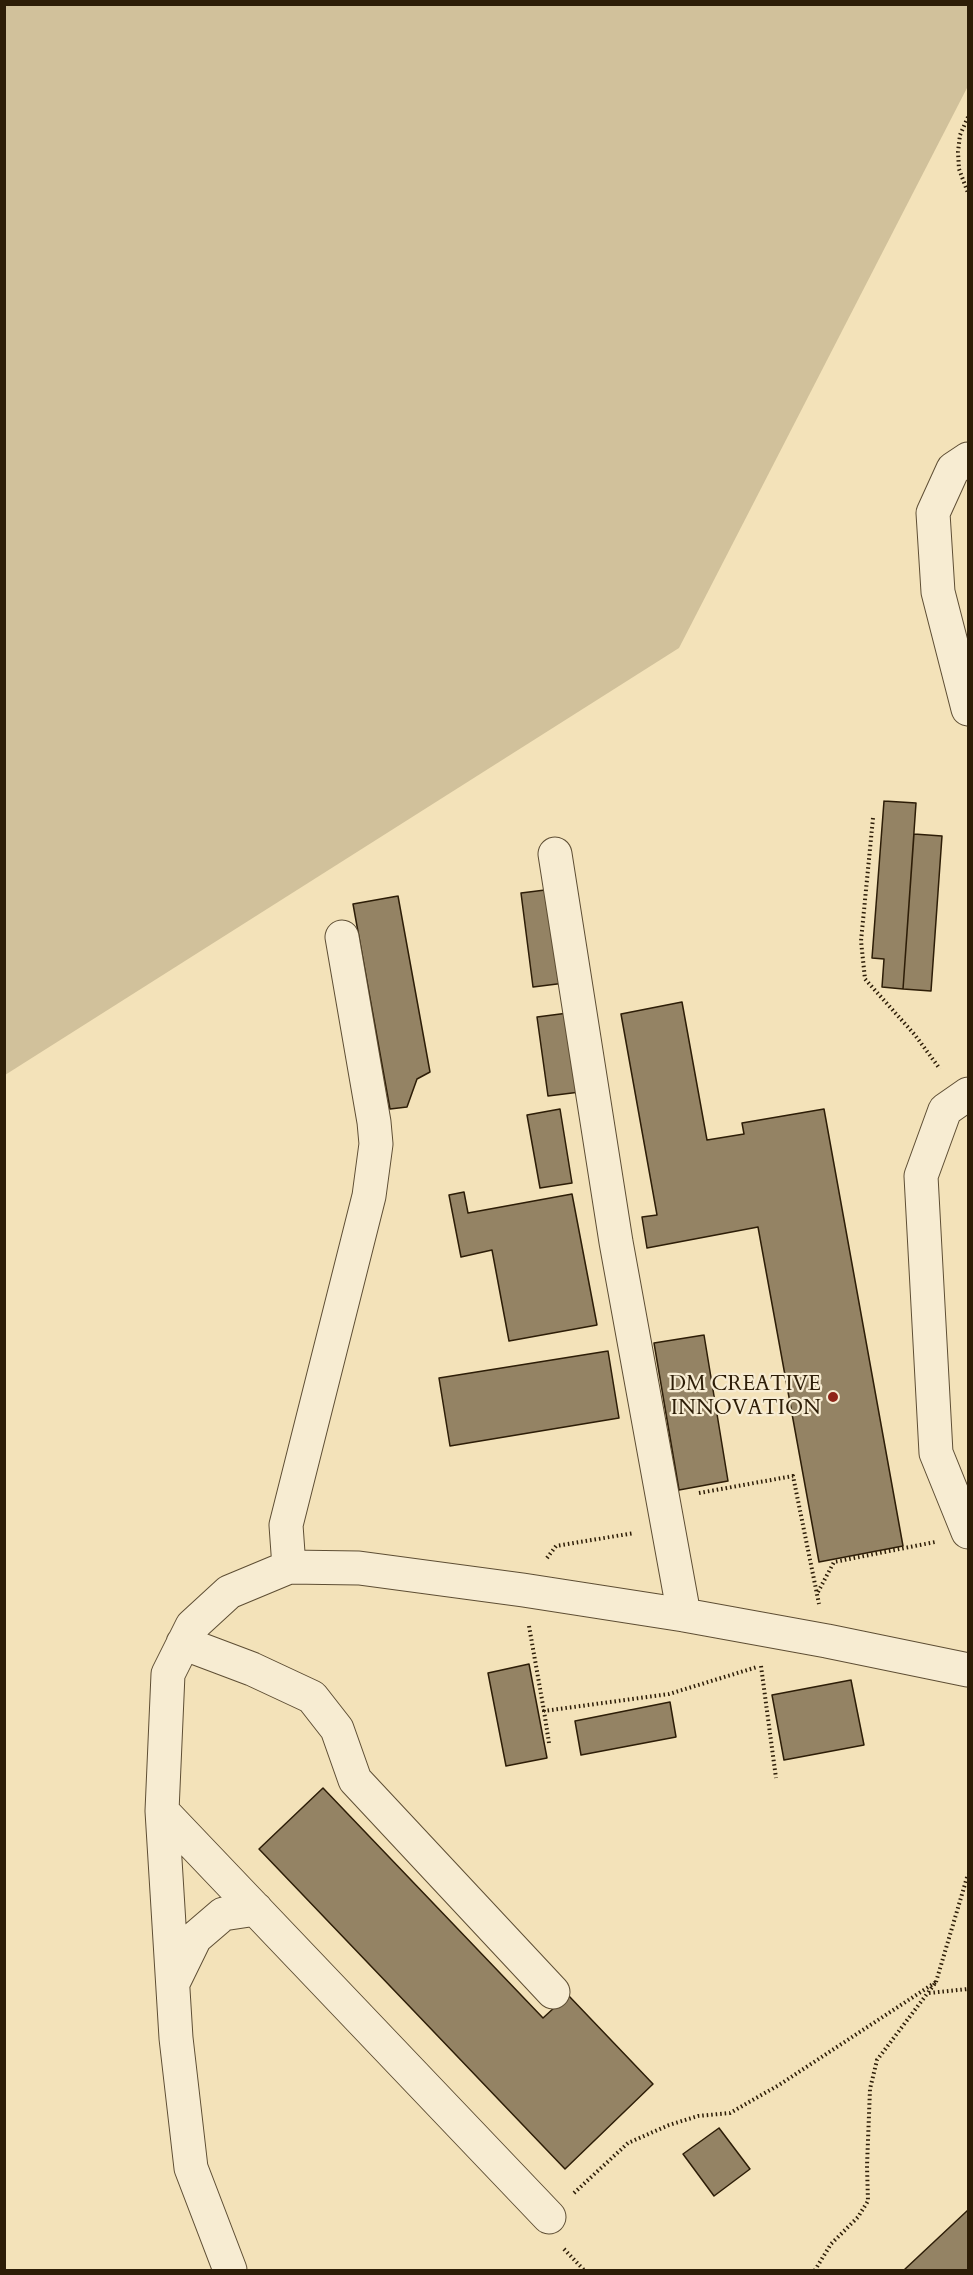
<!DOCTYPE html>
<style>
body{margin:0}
#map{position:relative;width:973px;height:2275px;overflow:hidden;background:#f3e2b9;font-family:Cardo,serif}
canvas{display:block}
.frame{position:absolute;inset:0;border:6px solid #2d1d07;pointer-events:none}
</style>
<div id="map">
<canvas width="973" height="2275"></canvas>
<div class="frame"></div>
</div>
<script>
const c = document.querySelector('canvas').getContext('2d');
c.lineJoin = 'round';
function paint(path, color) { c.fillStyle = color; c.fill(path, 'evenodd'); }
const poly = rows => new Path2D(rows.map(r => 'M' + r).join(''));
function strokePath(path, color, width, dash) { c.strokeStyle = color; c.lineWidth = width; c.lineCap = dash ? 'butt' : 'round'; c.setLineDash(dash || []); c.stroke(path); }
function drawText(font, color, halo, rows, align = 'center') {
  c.font = font + ' Cardo,serif'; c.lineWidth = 4.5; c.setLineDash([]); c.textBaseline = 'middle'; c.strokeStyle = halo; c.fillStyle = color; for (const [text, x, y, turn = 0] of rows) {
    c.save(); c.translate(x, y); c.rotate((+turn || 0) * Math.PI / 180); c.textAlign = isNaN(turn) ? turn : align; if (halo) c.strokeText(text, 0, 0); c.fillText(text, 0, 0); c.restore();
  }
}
paint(poly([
 [5,4,968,5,968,86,679,648,5,1075]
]), '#d1c19b');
const building = poly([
 [884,801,916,803,903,989,882,987,884,959,872,958,884,801],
 [914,834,942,836,931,991,903,989,914,834],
 [553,889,565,983,533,987,521,893,553,889],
 [398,896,430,1072,417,1079,407,1107,390,1109,353,904,398,896],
 [682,1002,707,1140,744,1134,742,1123,824,1109,903,1546,819,1562,758,1227,647,1248,642,1217,657,1215,621,1014,682,1002],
 [568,1013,580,1092,548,1096,537,1017,568,1013],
 [560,1109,572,1183,540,1188,527,1115,560,1109],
 [464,1192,468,1213,572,1194,597,1325,509,1341,492,1250,461,1257,449,1195,464,1192],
 [704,1335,728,1481,679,1490,654,1343,704,1335],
 [608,1351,619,1418,450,1446,439,1378,608,1351],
 [529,1664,547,1758,506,1766,488,1673,529,1664],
 [851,1680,864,1745,784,1760,772,1695,851,1680],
 [670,1702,676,1737,581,1755,575,1721,670,1702],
 [323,1788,543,2018,568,1995,653,2084,565,2169,259,1849,323,1788],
 [719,2128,750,2169,714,2196,683,2154,719,2128],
 [968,2210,968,2270,904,2270,968,2210]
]);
paint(building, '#948364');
strokePath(building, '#2d1d07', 1.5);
const minor = poly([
 [968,459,953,469,933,513,938,592,968,709],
 [555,854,616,1242,684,1615],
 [968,1094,945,1110,921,1176,936,1453,968,1532],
 [289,1567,286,1525,369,1196,376,1144,374,1122,342,937],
 [183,1643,252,1669,312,1697,337,1729,355,1780,553,1992],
 [162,1811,549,2217],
 [174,1981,195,1938,223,1914,256,1909],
 [230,2270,191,2168,176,2038,162,1811,168,1674,192,1626,229,1592,289,1567,359,1568,523,1590,684,1615,827,1641,968,1670]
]);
strokePath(minor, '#5e4e34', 35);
strokePath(poly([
 [968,117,960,135,958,152,959,169,968,193],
 [873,818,861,941,865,979,915,1035,940,1069],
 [699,1493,793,1476,819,1604],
 [547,1558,556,1546,634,1533],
 [818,1592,834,1562,935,1542],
 [529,1626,544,1711],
 [761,1666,776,1778],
 [549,1743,544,1711,669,1694,757,1667],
 [936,1982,968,1874],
 [929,1993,968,1989],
 [574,2193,628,2143,669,2125,698,2116,730,2113,779,2085,936,1982,877,2060,870,2089,867,2166,868,2201,858,2217,831,2244,815,2270],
 [564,2249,584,2270]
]), '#2d1d07', 4, [1.5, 3]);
strokePath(minor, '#f7ecd2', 33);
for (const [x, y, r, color] of [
 [833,1397,6,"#8f2418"]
]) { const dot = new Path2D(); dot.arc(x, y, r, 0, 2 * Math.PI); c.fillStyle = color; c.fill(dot); strokePath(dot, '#f7ecd2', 2); }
drawText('21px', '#2d1d07', '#f7ecd2', [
 ["DM CREATIVE",821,1385],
 ["INNOVATION",821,1409]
], 'right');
</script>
